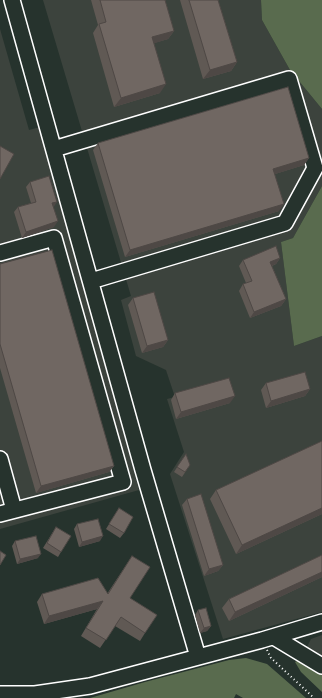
<!DOCTYPE html>
<style>
body{margin:0}
canvas{display:block;background:#26332d}
</style>
<canvas width="322" height="698"></canvas>
<script>
const c = document.querySelector('canvas').getContext('2d');
c.lineJoin = 'round';
function paint(path, color) { c.fillStyle = color; c.fill(path, 'evenodd'); }
const poly = rows => new Path2D(rows.map(r => 'M' + r).join(''));
function strokePath(path, color, width, dash) { c.strokeStyle = color; c.lineWidth = width; c.lineCap = dash ? 'butt' : 'round'; c.setLineDash(dash || []); c.stroke(path); }
paint(poly([
 [43,0,261,0,262,20,290,70,322,109,322,186,293,238,281,242,294,346,322,336,322,612,223,639,170,474,184,452,167,399,175,397,166,370,136,356,121,300,131,296],
 [0,29,29,130,40,127,139,490,0,529],
 [322,635,322,672,301,659,311,639]
]), '#3c433d');
paint(poly([
 [261,0,322,0,322,109,290,70,262,20],
 [322,186,322,336,294,346,281,242,293,238],
 [246,658,267,664,306,698,243,698,236,694,234,698,90,698,145,682,229,660],
 [299,660,322,674,322,692,301,672,295,662]
]), '#596b4e');
const minor = poly([
 [12,0,143,470,198,657],
 [54,149,289,79,315,168,285,223,91,281],
 [0,253,54,238,123,482,0,514],
 [0,459,14,510],
 [274,637,322,666],
 [0,694,35,694,90,686,262,640,322,622]
]);
strokePath(minor, '#fff', 18);
strokePath(poly([
 [267,650,271,658,314,698]
]), '#fff', 2, [1, 3]);
strokePath(minor, '#26332d', 15);
paint(poly([
 [91,0,165,0,174,31,168,39,154,43,160,93,114,107,93,33,98,25],
 [180,0,218,0,237,62,231,71,203,79],
 [98,143,309,158,304,165,275,174,279,211,125,257,93,150],
 [30,182,53,207,54,227,22,238,14,212,18,207,31,203,26,187],
 [280,258,276,264,272,266,286,299,281,306,250,318,239,291,243,284,246,283,239,266,243,260],
 [0,264,114,466,109,472,36,493,0,368],
 [133,298,168,340,163,347,142,353,128,305],
 [266,383,310,389,305,396,266,408,261,390],
 [175,393,230,403,176,419,171,400],
 [322,441,322,514,236,554,210,499,216,490],
 [183,458,190,465,182,477,174,472],
 [187,499,223,565,218,571,204,576,182,505],
 [119,508,124,533,120,538,106,529],
 [77,524,100,541,79,547,74,529],
 [56,527,61,552,58,557,43,548],
 [15,541,38,558,17,564,12,546],
 [322,555,322,577,229,621,222,608,229,599],
 [132,556,130,598,145,633,140,641,115,626,100,648,81,636,97,609,44,624,37,602,42,594,107,594],
 [198,610,211,626,207,631,200,633,195,615]
]), '#605954');
paint(poly([
 [174,31,168,39,146,46,152,37],
 [237,62,231,71,203,79,210,70],
 [166,84,160,93,114,107,121,98],
 [309,158,304,165,269,176,273,169],
 [57,202,53,208,52,203],
 [284,204,279,211,125,257,130,250],
 [58,221,54,227,22,238,26,232],
 [280,258,276,264,266,268,270,262],
 [286,299,281,306,250,318,254,312],
 [168,340,163,347,142,353,147,346],
 [310,389,305,396,266,408,271,401],
 [235,396,230,403,176,419,181,412],
 [114,466,109,472,36,493,41,486],
 [322,508,322,514,236,554,242,545],
 [103,536,100,541,79,547,82,542],
 [41,554,38,558,17,564,20,559],
 [223,565,218,571,204,576,209,569],
 [322,572,322,577,229,621,235,612],
 [103,601,97,609,44,624,49,616],
 [211,626,207,631,200,633,204,628]
]), '#4e4845');
const building = poly([
 [100,0,165,0,174,31,152,37,166,84,121,98,99,24,106,22,100,0],
 [189,0,218,0,237,62,210,70,189,0],
 [288,87,309,158,273,169,284,204,130,250,98,143,288,87],
 [0,146,14,154,0,179,0,146],
 [49,176,57,202,52,203,58,221,26,232,18,207,36,202,30,182,49,176],
 [276,246,280,258,270,262,286,299,254,312,243,284,252,281,243,260,276,246],
 [52,250,114,466,41,486,0,344,0,264,52,250],
 [154,292,168,340,147,346,133,298,154,292],
 [305,372,310,389,271,401,266,383,305,372],
 [229,378,235,396,181,412,175,393,229,378],
 [322,441,322,508,242,545,216,490,322,441],
 [186,454,190,465,185,472,177,467,186,454],
 [201,494,223,565,209,569,187,499,201,494],
 [119,508,133,517,124,533,109,524,119,508],
 [98,519,103,536,82,542,77,524,98,519],
 [56,527,71,536,61,552,47,543,56,527],
 [36,536,41,554,20,559,15,541,36,536],
 [0,551,6,555,0,565,0,551],
 [322,555,322,572,235,612,229,599,322,555],
 [132,556,150,567,130,598,157,615,145,633,121,617,106,640,86,628,103,601,49,616,42,594,98,578,108,594,132,556],
 [206,608,211,626,204,628,198,610,206,608]
]);
paint(building, '#706762');
strokePath(building, '#4e4845', 1);
</script>
